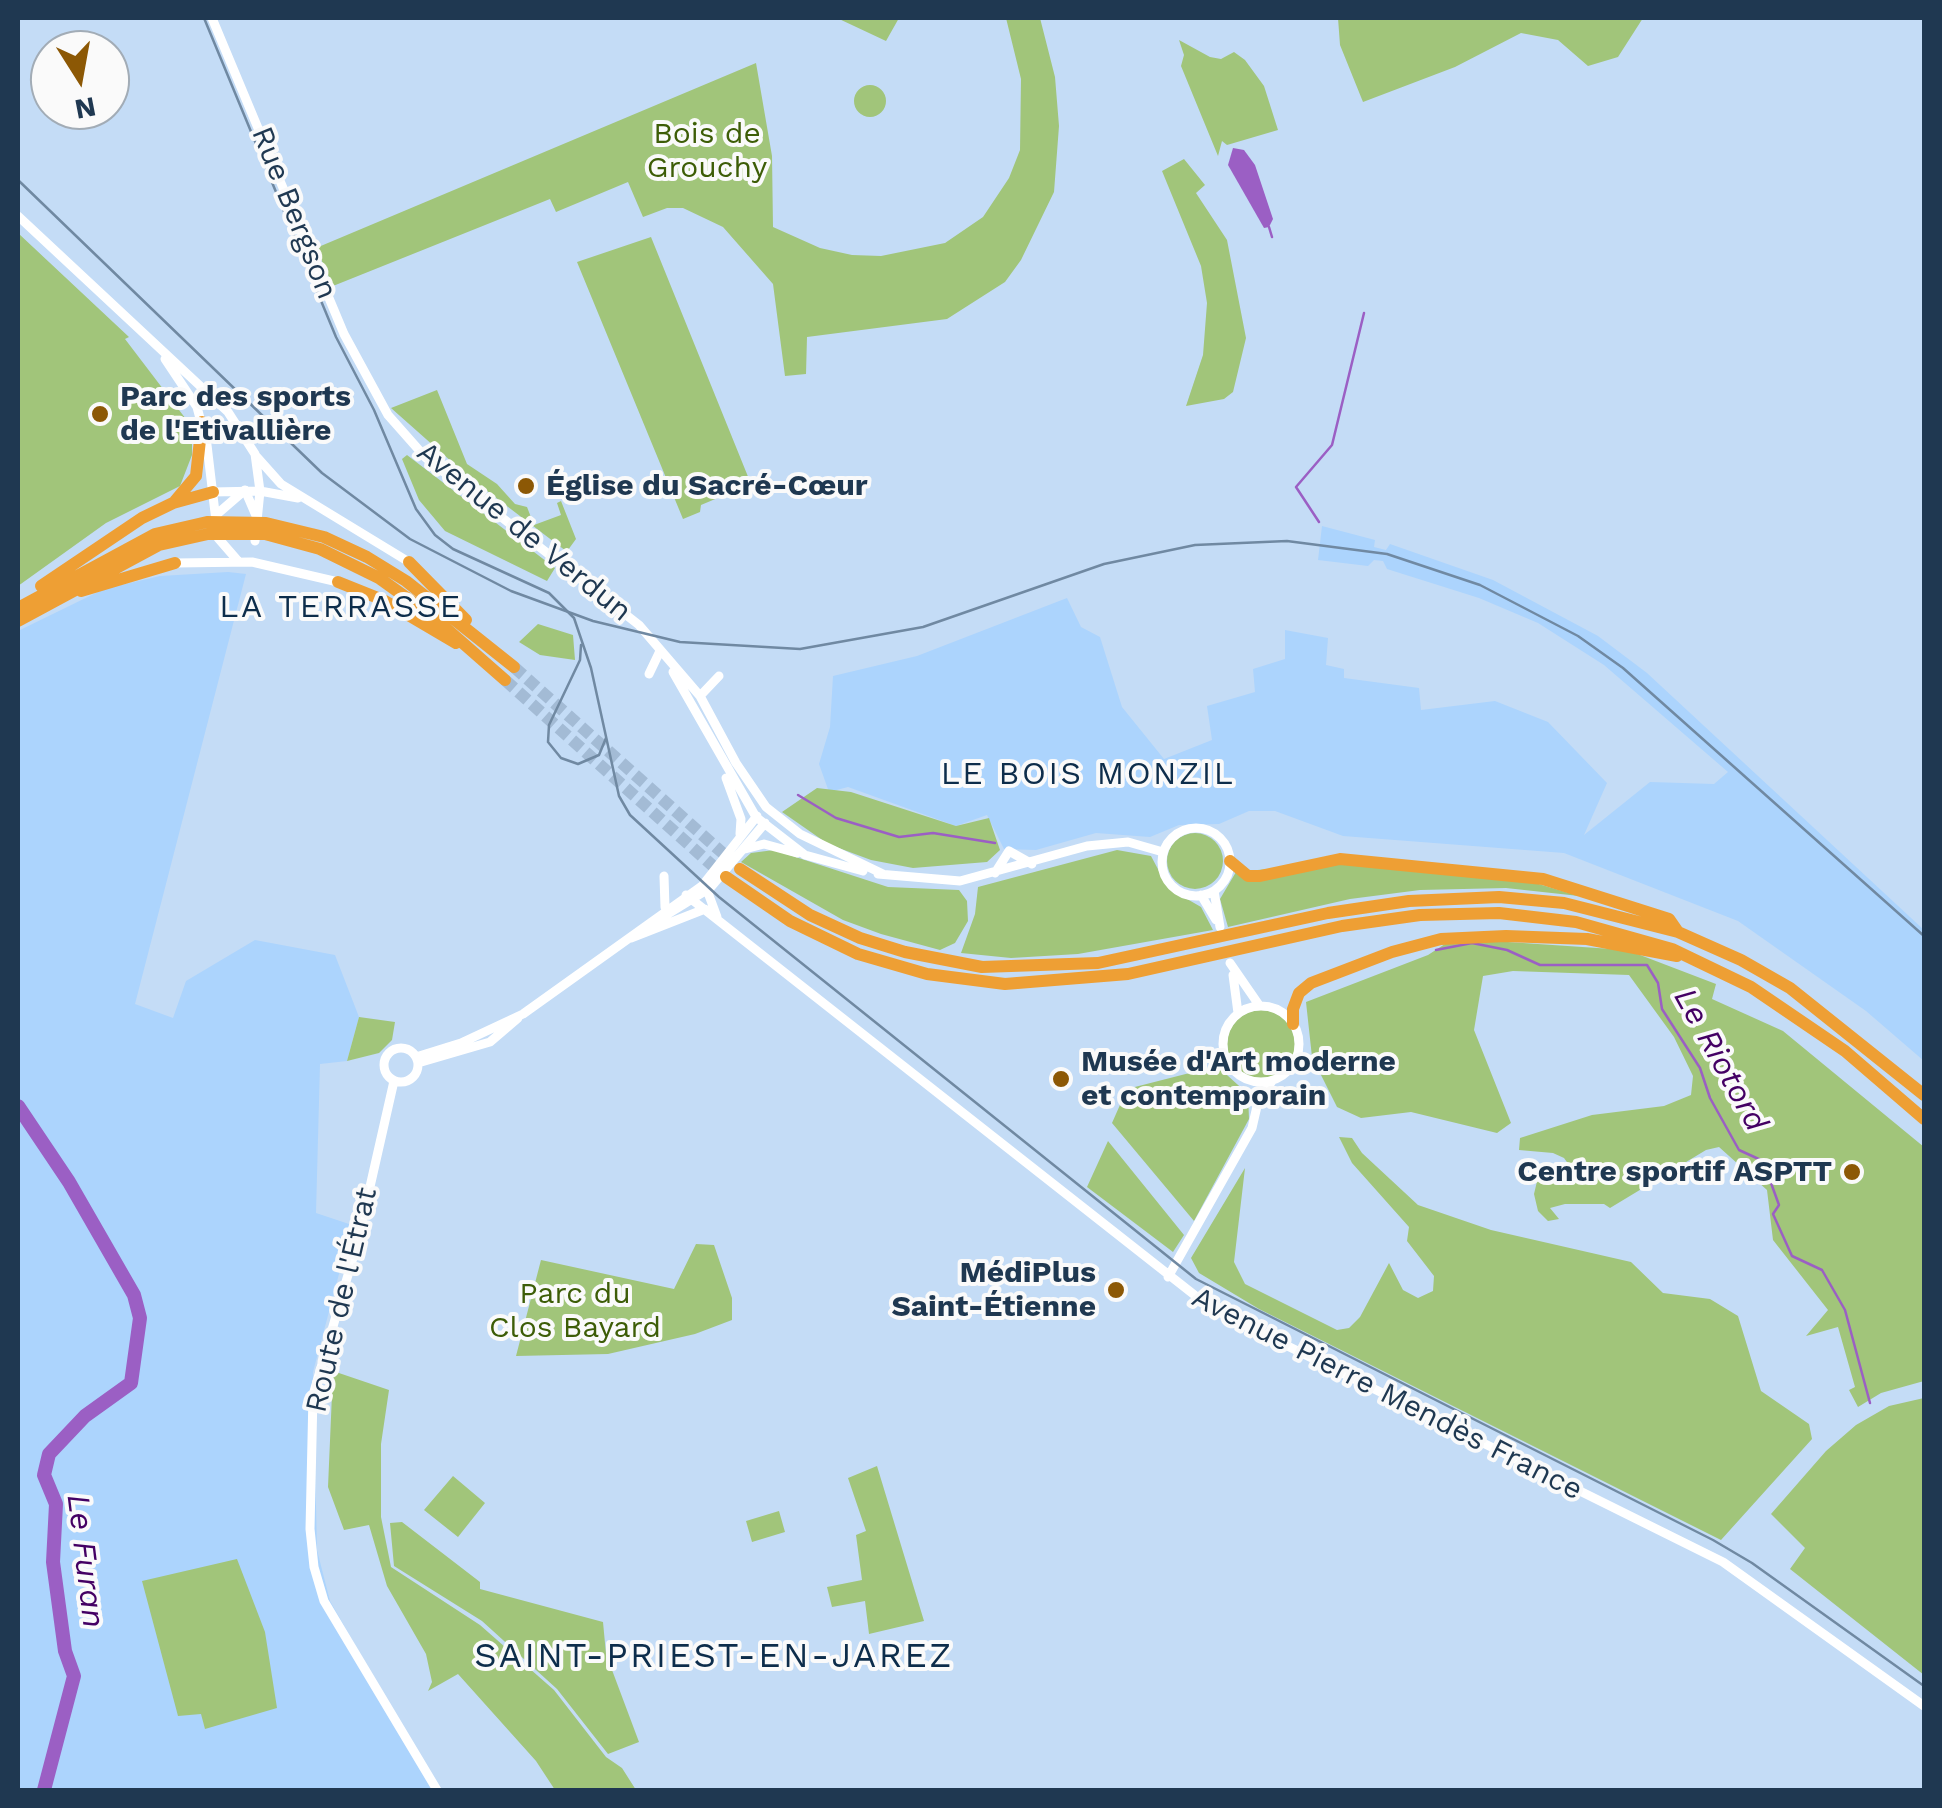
<!DOCTYPE html>
<meta charset="utf-8">
<style>
body{margin:0}
#map{position:relative;width:1942px;height:1808px;overflow:hidden;background:#c4dcf6;font-family:"Work Sans",sans-serif}
canvas{display:block}
.frame{position:absolute;inset:0;border:20px solid #1f3851;pointer-events:none}
.north{position:absolute;left:30px;top:30px;width:100px;height:100px;box-sizing:border-box;background:#fafafa;border:2px solid #a2acb6;border-radius:50%;rotate:169deg;font-size:28px;font-weight:700;line-height:40px;text-align:center;color:#1f3851}
.north::after{content:'';display:block;margin:auto;width:35px;height:45px;background:#8c5805;clip-path:polygon(50% 0,100% 100%,50% 72%,0 100%)}
</style>
<div id="map">
<canvas width="1942" height="1808"></canvas>
<div class="frame"></div>
<div class="north">N</div>
</div>
<script>
const c = document.querySelector('canvas').getContext('2d');
c.lineJoin = 'round';
function paint(path, color) { c.fillStyle = color; c.fill(path, 'evenodd'); }
const poly = rows => new Path2D(rows.map(r => 'M' + r).join(''));
function strokePath(path, color, width, dash) { c.strokeStyle = color; c.lineWidth = width; c.lineCap = dash ? 'butt' : 'round'; c.setLineDash(dash || []); c.stroke(path); }
function drawText(font, color, halo, rows, align = 'center') {
  c.font = font + ' "Work Sans",sans-serif'; c.lineWidth = 8; c.setLineDash([]); c.textBaseline = 'middle'; c.strokeStyle = halo; c.fillStyle = color; for (const [text, x, y, turn = 0] of rows) {
    c.save(); c.translate(x, y); c.rotate((+turn || 0) * Math.PI / 180); c.textAlign = isNaN(turn) ? turn : align; if (halo) c.strokeText(text, 0, 0); c.fillText(text, 0, 0); c.restore();
  }
}
paint(poly([
 [1322,526,1375,540,1374,547,1386,550,1390,544,1493,580,1598,636,1647,673,1924,930,1924,1061,1866,1011,1738,921,1564,853,1343,836,1275,811,1249,811,1219,824,1179,825,1150,837,1096,833,1036,850,1004,849,987,815,956,826,848,787,829,792,819,764,830,727,833,676,917,656,1067,598,1081,627,1100,637,1122,707,1164,759,1212,740,1207,706,1255,692,1253,669,1285,659,1285,630,1328,638,1326,665,1344,669,1344,678,1419,688,1421,710,1495,701,1548,722,1607,783,1584,835,1650,782,1714,784,1728,772,1604,665,1538,623,1479,598,1387,569,1383,561,1374,560,1368,566,1318,560],
 [228,572,246,574,135,1004,173,1018,186,981,255,940,335,955,359,1017,347,1061,320,1064,316,1213,352,1225,313,1372,317,1550,330,1601,425,1766,432,1790,18,1790,18,631,104,589,160,576]
]), '#acd4fd');
paint(poly([
 [837,18,899,18,886,41],
 [1006,18,1040,18,1055,77,1059,126,1054,192,1021,260,1005,282,947,319,807,337,806,374,785,376,773,284,723,227,683,208,667,208,643,217,628,182,556,212,550,199,333,286,316,248,756,63,772,156,773,227,820,248,852,255,881,256,945,243,983,217,1009,178,1020,150,1021,79],
 [1338,18,1643,18,1618,57,1588,66,1558,40,1521,33,1455,67,1363,102,1340,45],
 [1179,40,1210,57,1221,59,1234,52,1245,60,1264,86,1278,130,1227,145,1222,141,1218,156,1181,66,1184,55],
 '854 101a16 16 0 1 1 32 0a16 16 0 1 1-32 0Z',
 [1184,159,1205,185,1196,193,1227,240,1246,338,1233,392,1224,399,1186,406,1203,355,1207,303,1201,266,1162,171],
 [18,233,129,337,125,339,192,427,192,455,180,486,106,523,18,586],
 [651,237,751,484,701,505,700,512,683,519,577,262],
 [437,390,467,464,497,484,515,504,527,507,534,525,561,515,557,503,561,501,576,539,568,550,566,551,470,478,391,408],
 [407,455,555,568,547,581,445,531,419,500,402,459],
 [538,624,573,635,575,660,540,655,519,642],
 [817,788,851,792,956,826,989,818,1000,850,987,862,913,868,871,860,828,844,782,812],
 '1167 861a28 28 0 1 1 56 0a28 28 0 1 1-56 0Z',
 [774,850,888,887,959,890,967,901,968,921,955,943,940,950,881,934,843,920,741,862,751,853],
 [1117,850,1151,856,1168,888,1201,907,1213,930,1078,954,1011,958,961,953,975,914,978,887],
 [1333,863,1525,880,1579,896,1506,888,1420,890,1350,899,1228,927,1220,899,1236,872],
 [1493,941,1627,950,1716,984,1712,999,1783,1031,1924,1147,1924,1381,1881,1393,1858,1407,1849,1390,1855,1387,1838,1327,1806,1336,1828,1310,1773,1240,1767,1190,1719,1147,1706,1150,1610,1208,1604,1204,1565,1204,1550,1208,1559,1219,1548,1221,1538,1211,1534,1194,1539,1173,1574,1172,1564,1158,1553,1153,1519,1150,1520,1138,1592,1115,1664,1106,1691,1095,1693,1076,1674,1037,1629,975,1513,971,1483,976,1474,1030,1511,1123,1497,1133,1411,1112,1361,1118,1337,1107,1312,1057,1306,1002,1428,955,1445,944],
 '1227 1044a34 34 0 1 1 68 0a34 34 0 1 1-68 0Z',
 [359,1017,395,1022,392,1040,379,1053,347,1061],
 [1217,1066,1248,1094,1249,1119,1194,1221,1112,1123,1127,1089],
 [1339,1137,1352,1138,1362,1153,1418,1205,1491,1230,1631,1262,1663,1293,1710,1299,1738,1316,1761,1391,1809,1424,1812,1439,1721,1540,1259,1309,1199,1273,1191,1258,1245,1168,1234,1262,1245,1284,1337,1330,1349,1328,1360,1317,1389,1263,1403,1290,1418,1298,1433,1291,1434,1276,1407,1241,1409,1227,1352,1163],
 [1108,1141,1184,1235,1173,1252,1087,1187],
 [696,1244,714,1245,732,1298,732,1320,695,1334,608,1354,516,1356,541,1260,674,1289],
 [333,1371,389,1390,381,1444,381,1517,391,1567,480,1625,554,1690,606,1757,622,1768,636,1790,555,1790,536,1761,458,1674,428,1691,432,1682,426,1654,387,1586,369,1525,344,1530,328,1487],
 [1924,1398,1924,1675,1790,1569,1805,1548,1771,1514,1826,1451,1856,1425,1889,1406],
 [877,1466,924,1621,869,1634,865,1601,832,1607,827,1587,862,1580,856,1535,866,1531,848,1478],
 [453,1476,485,1503,458,1537,424,1510],
 [779,1511,785,1532,752,1542,746,1521],
 [402,1522,480,1582,480,1589,603,1622,606,1654,639,1742,608,1754,557,1689,482,1621,394,1566,390,1523],
 [237,1559,265,1632,277,1708,205,1729,201,1714,178,1716,142,1581]
]), '#a1c57a');
paint(poly([
 [1233,148,1244,150,1255,165,1273,219,1269,227,1264,228,1228,165]
]), '#9b5fc4');
strokePath(poly([
 [1269,227,1272,237],
 [1319,522,1296,487,1332,445,1364,313],
 [798,795,836,818,899,837,933,833,995,843],
 [1436,950,1472,943,1507,950,1540,965,1647,965,1658,983,1662,1009,1700,1068,1710,1098,1739,1150,1763,1161,1779,1205,1773,1214,1792,1256,1822,1270,1845,1310,1870,1403]
]), '#9b5fc4', 2.5);
strokePath(poly([
 [18,1106,69,1182,134,1295,140,1318,131,1383,85,1416,49,1454,44,1475,56,1504,53,1562,65,1651,74,1676,44,1790]
]), '#9b5fc4', 14);
strokePath(poly([
 [514,667,735,864],
 [505,680,723,875]
]), '#a3bbd5', 12, [12, 6]);
strokePath(poly([
 [212,18,344,334,388,415,426,458,639,625,700,696,736,763,766,807,800,834,883,874],
 [18,216,228,412,255,454,260,491,255,541],
 [165,359,197,407,207,445,218,538,238,561],
 [256,456,281,484,409,562],
 [213,492,260,491,298,498],
 [216,515,245,490,257,518],
 [175,563,252,562,338,582],
 [673,672,756,817,805,855,863,871],
 [649,674,660,651],
 [700,696,719,676],
 [726,778,741,819,740,834],
 '1162 862a34 34 0 1 1 68 0a34 34 0 1 1-68 0Z',
 [745,849,764,844,797,853],
 [995,873,1009,851,1032,864],
 [878,874,960,881,1087,846,1128,842,1163,852],
 [664,876,665,907],
 [707,890,717,917],
 [1214,891,1220,927],
 [686,895,1211,1308,1723,1562,1924,1706],
 [1201,895,1216,920],
 [655,922,710,888,765,823],
 [631,938,705,909],
 [1230,963,1259,1005],
 [1233,975,1238,1013],
 '1223 1044a38 38 0 1 1 76 0a38 38 0 1 1-76 0Z',
 '384 1065a17 17 0 1 1 34 0a17 17 0 1 1-34 0Z',
 [416,1057,461,1043,523,1014,702,886,757,816],
 [418,1063,490,1042,518,1018],
 [394,1081,357,1244,313,1395,310,1529,314,1567,324,1601,437,1790],
 [1168,1277,1252,1128,1258,1102,1272,1081]
]), '#fff', 9);
strokePath(poly([
 [175,501,196,476,202,422],
 [409,562,466,620],
 [338,582,383,600,456,643],
 [41,586,142,518,173,503,213,492],
 [81,591,175,563],
 [18,608,155,534,207,522,266,523,324,537,367,557,406,581,514,667],
 [18,621,159,545,208,534,265,534,320,549,379,578,432,616,505,680],
 [1230,861,1248,876,1260,876,1340,859,1543,879,1669,919,1678,932],
 [740,869,810,915,860,938,905,952,982,967,1098,963,1328,913,1409,901,1499,897,1564,903,1678,932,1741,960,1790,988,1924,1095],
 [726,877,790,921,858,954,927,974,1005,984,1128,974,1342,926,1420,915,1499,913,1576,922,1672,949,1751,987,1845,1051,1924,1119],
 [1293,1024,1293,1009,1299,993,1311,983,1392,952,1441,939,1506,936,1587,939,1677,956]
]), '#ee9f34', 12);
strokePath(poly([
 [204,18,336,337,374,410,416,509,435,535,453,549,549,593,574,618,591,668,619,796,630,815,719,897,1196,1279,1713,1540,1752,1563,1924,1686],
 [581,645,580,660,549,725,548,742,561,758,578,764,599,755,606,738]
]), '#7089a2', 2.5);
strokePath(poly([
 [18,180,322,473,410,539,511,591,593,621,680,642,800,649,923,627,1104,564,1195,545,1287,541,1387,554,1480,585,1578,636,1623,668,1924,936]
]), '#7089a2', 2.5);
for (const [x, y, r, color] of [
 [100,414,10,"#8c5805"],
 [526,486,10,"#8c5805"],
 [1061,1079,10,"#8c5805"],
 [1852,1172,10,"#8c5805"],
 [1116,1290,10,"#8c5805"]
]) { const dot = new Path2D(); dot.arc(x, y, r, 0, 2 * Math.PI); c.fillStyle = color; c.fill(dot); strokePath(dot, '#fafafa', 4); }
drawText('30px', '#3d5d07', '#fafafa', [
 ["Bois de",707,134],
 ["Grouchy",707,168],
 ["Parc du",575,1294],
 ["Clos Bayard",575,1328]
]);
drawText('30px', '#1f3851', '#fafafa', [
 ["Rue Bergson",294,213,68],
 ["Avenue de Verdun",524,532,39],
 ["Route de l'Étrat",342,1300,-77],
 ["Avenue Pierre Mendès France",1387,1394,27]
]);
drawText('bold 30px', '#1f3851', '#fafafa', [
 ["Parc des sports",120,397],
 ["de l'Etivallière",120,431],
 ["Église du Sacré-Cœur",546,486],
 ["Musée d'Art moderne",1081,1062],
 ["et contemporain",1081,1096],
 ["Centre sportif ASPTT",1832,1172,"right"],
 ["MédiPlus",1096,1273,"right"],
 ["Saint-Étienne",1096,1307,"right"]
], 'left');
c.letterSpacing = '2.5px';
drawText('32px', '#0d2d4b', '#fafafa', [
 ["LA TERRASSE",341,608],
 ["LE BOIS MONZIL",1088,775]
]);
c.letterSpacing = '0px';
drawText('italic 32px', '#440064', '#fafafa', [
 ["Le Riotord",1720,1060,61],
 ["Le Furan",85,1561,83]
]);
c.letterSpacing = '2.5px';
drawText('35px', '#0d2d4b', '#fafafa', [
 ["SAINT-PRIEST-EN-JAREZ",714,1657]
]);
c.letterSpacing = '0px';
</script>
